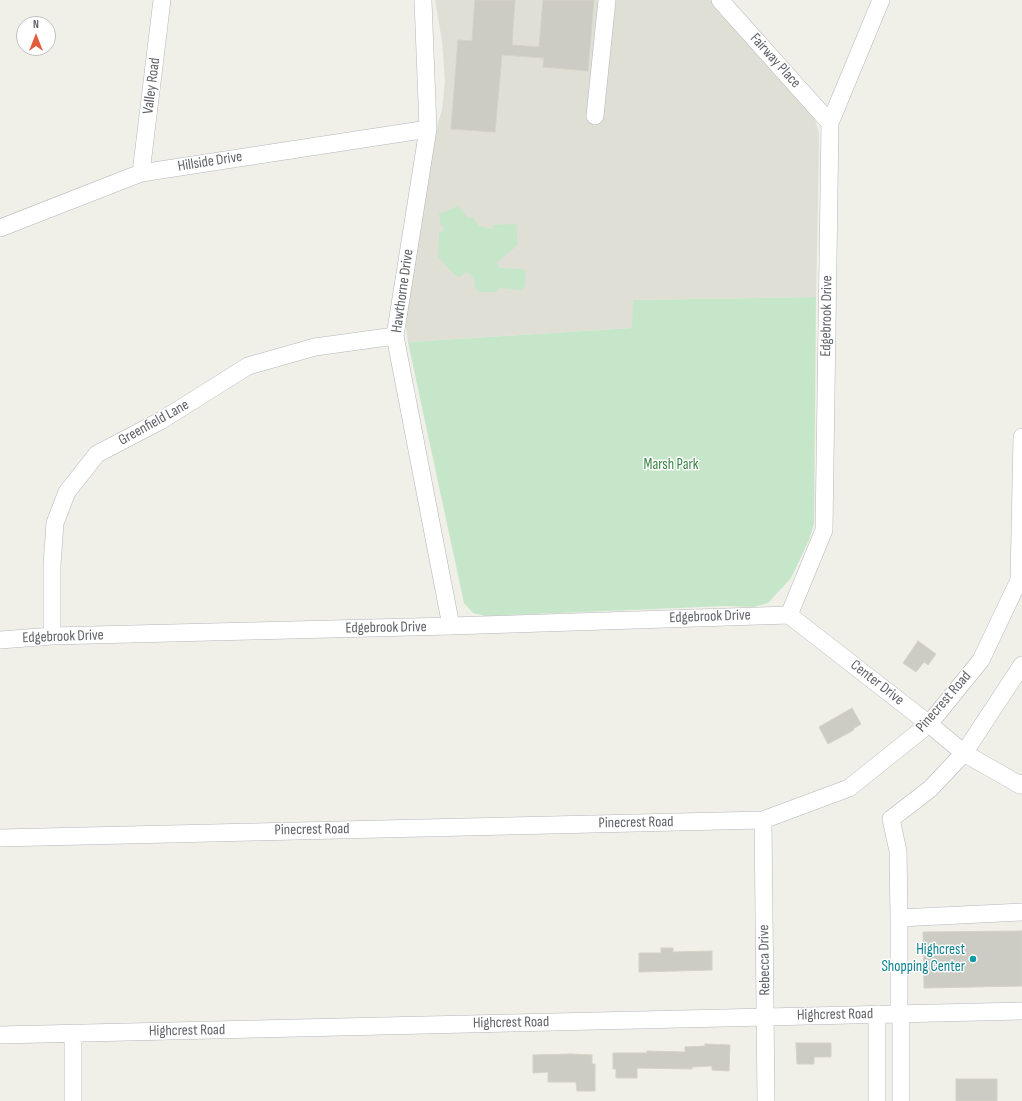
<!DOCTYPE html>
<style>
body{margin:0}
#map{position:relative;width:1022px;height:1101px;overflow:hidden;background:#f0efe8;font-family:"Sofia Sans Condensed",sans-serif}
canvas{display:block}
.north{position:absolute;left:16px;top:16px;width:40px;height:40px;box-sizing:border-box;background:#fff;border:1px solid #bfc0c2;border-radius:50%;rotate:0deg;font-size:11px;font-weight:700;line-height:16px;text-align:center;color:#5f6267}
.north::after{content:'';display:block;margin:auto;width:14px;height:18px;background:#e35b3b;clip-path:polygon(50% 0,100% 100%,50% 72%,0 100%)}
</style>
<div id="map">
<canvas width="1022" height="1101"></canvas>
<div class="north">N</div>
</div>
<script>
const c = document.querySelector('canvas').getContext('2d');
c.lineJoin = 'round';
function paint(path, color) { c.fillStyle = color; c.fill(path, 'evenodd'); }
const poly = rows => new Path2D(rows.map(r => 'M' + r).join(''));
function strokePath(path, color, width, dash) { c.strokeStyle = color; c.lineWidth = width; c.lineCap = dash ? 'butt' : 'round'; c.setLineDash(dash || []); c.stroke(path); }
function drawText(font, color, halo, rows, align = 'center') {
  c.font = font + ' "Sofia Sans Condensed",sans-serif'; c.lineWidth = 3; c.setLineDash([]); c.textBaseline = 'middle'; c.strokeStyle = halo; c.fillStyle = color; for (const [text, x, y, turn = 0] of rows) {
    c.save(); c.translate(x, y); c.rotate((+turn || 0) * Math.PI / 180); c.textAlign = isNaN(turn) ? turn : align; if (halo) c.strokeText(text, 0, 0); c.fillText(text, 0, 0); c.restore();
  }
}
paint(poly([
 [435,0,712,0,806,105,815,120,819,133,819,147,816,297,633,300,633,328,408,342,405,320,435,133,442,110,445,81,442,41]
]), '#e0dfd6');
paint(poly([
 [458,206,468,218,473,217,479,226,492,229,493,225,516,224,518,245,497,262,500,268,522,269,526,271,525,286,521,290,499,288,496,292,479,292,475,288,474,278,469,273,464,273,460,277,456,276,438,257,439,233,443,231,443,227,440,224,439,214],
 [816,297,814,523,809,540,791,578,768,603,754,607,725,606,485,616,473,613,464,603,408,342,632,328,633,300]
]), '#c6e6c9');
const building = poly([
 [475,0,515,0,512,45,539,47,543,0,594,0,588,71,543,67,544,58,502,55,495,132,451,129,458,40,472,41,475,0],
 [918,641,936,654,928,665,924,662,916,672,903,663,918,641],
 [852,708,861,724,853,729,854,730,828,744,819,727,852,708],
 [1022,931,1022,986,924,988,923,932,1022,931],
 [661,948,673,948,673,952,712,951,712,970,639,972,639,953,661,953,661,948],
 [796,1043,831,1043,831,1057,814,1057,814,1064,797,1064,796,1043],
 [705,1044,730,1045,729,1071,712,1070,712,1066,692,1067,692,1069,637,1068,637,1078,616,1078,616,1069,613,1069,613,1053,647,1053,647,1051,685,1052,685,1047,705,1046,705,1044],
 [571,1054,592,1055,592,1064,595,1064,595,1091,577,1091,576,1082,548,1082,548,1072,533,1073,533,1055,571,1054],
 [956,1079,997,1079,997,1101,956,1101,956,1079]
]);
paint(building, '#cccbc4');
strokePath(building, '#d5d2c6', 1);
const minor = poly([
 [423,0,428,129,395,336,451,626],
 [720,0,830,123],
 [595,116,607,0],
 [141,173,162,0],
 [0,228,141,173,428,129],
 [789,615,824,530,830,123,881,0],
 [789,615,929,724,964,753,1020,785,1022,783],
 [52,636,52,565,55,523,67,492,97,454,162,420,248,366,315,347,395,336],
 [0,640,52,636,451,626,789,615],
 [763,820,766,1101],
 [0,838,763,820,849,788,929,724,981,660,1019,580,1022,437],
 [899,918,898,851,891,819,930,789,964,753,1022,665],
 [899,1014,899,918,1022,912],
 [901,1014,901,1101],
 [73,1034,73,1101],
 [0,1035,1022,1011],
 [877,1101,877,1014]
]);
strokePath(minor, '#b5b7bb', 18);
strokePath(minor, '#fff', 17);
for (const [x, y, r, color] of [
 [973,959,4,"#0f9aa8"]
]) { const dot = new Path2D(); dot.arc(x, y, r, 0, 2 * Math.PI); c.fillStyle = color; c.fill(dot); strokePath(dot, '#fff', 1.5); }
drawText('15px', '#5f6267', '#fff', [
 ["Fairway Place",775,61,48],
 ["Valley Road",152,86,-83],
 ["Hillside Drive",210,162,-9],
 ["Hawthorne Drive",403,291,-82],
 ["Edgebrook Drive",827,316,-89],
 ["Greenfield Lane",154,423,-29],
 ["Edgebrook Drive",710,617,-2],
 ["Edgebrook Drive",386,628,-1],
 ["Edgebrook Drive",63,637,-2],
 ["Center Drive",877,683,38],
 ["Pinecrest Road",944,702,-49],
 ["Pinecrest Road",636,823,-1],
 ["Pinecrest Road",312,830,-1],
 ["Rebecca Drive",765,960,-91],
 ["Highcrest Road",835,1015,-1],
 ["Highcrest Road",511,1023,-1],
 ["Highcrest Road",187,1031,-1]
]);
drawText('15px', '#398445', '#fff', [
 ["Marsh Park",671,465]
]);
drawText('15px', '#0d838f', '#fff', [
 ["Highcrest",965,950],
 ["Shopping Center",965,967]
], 'right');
</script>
